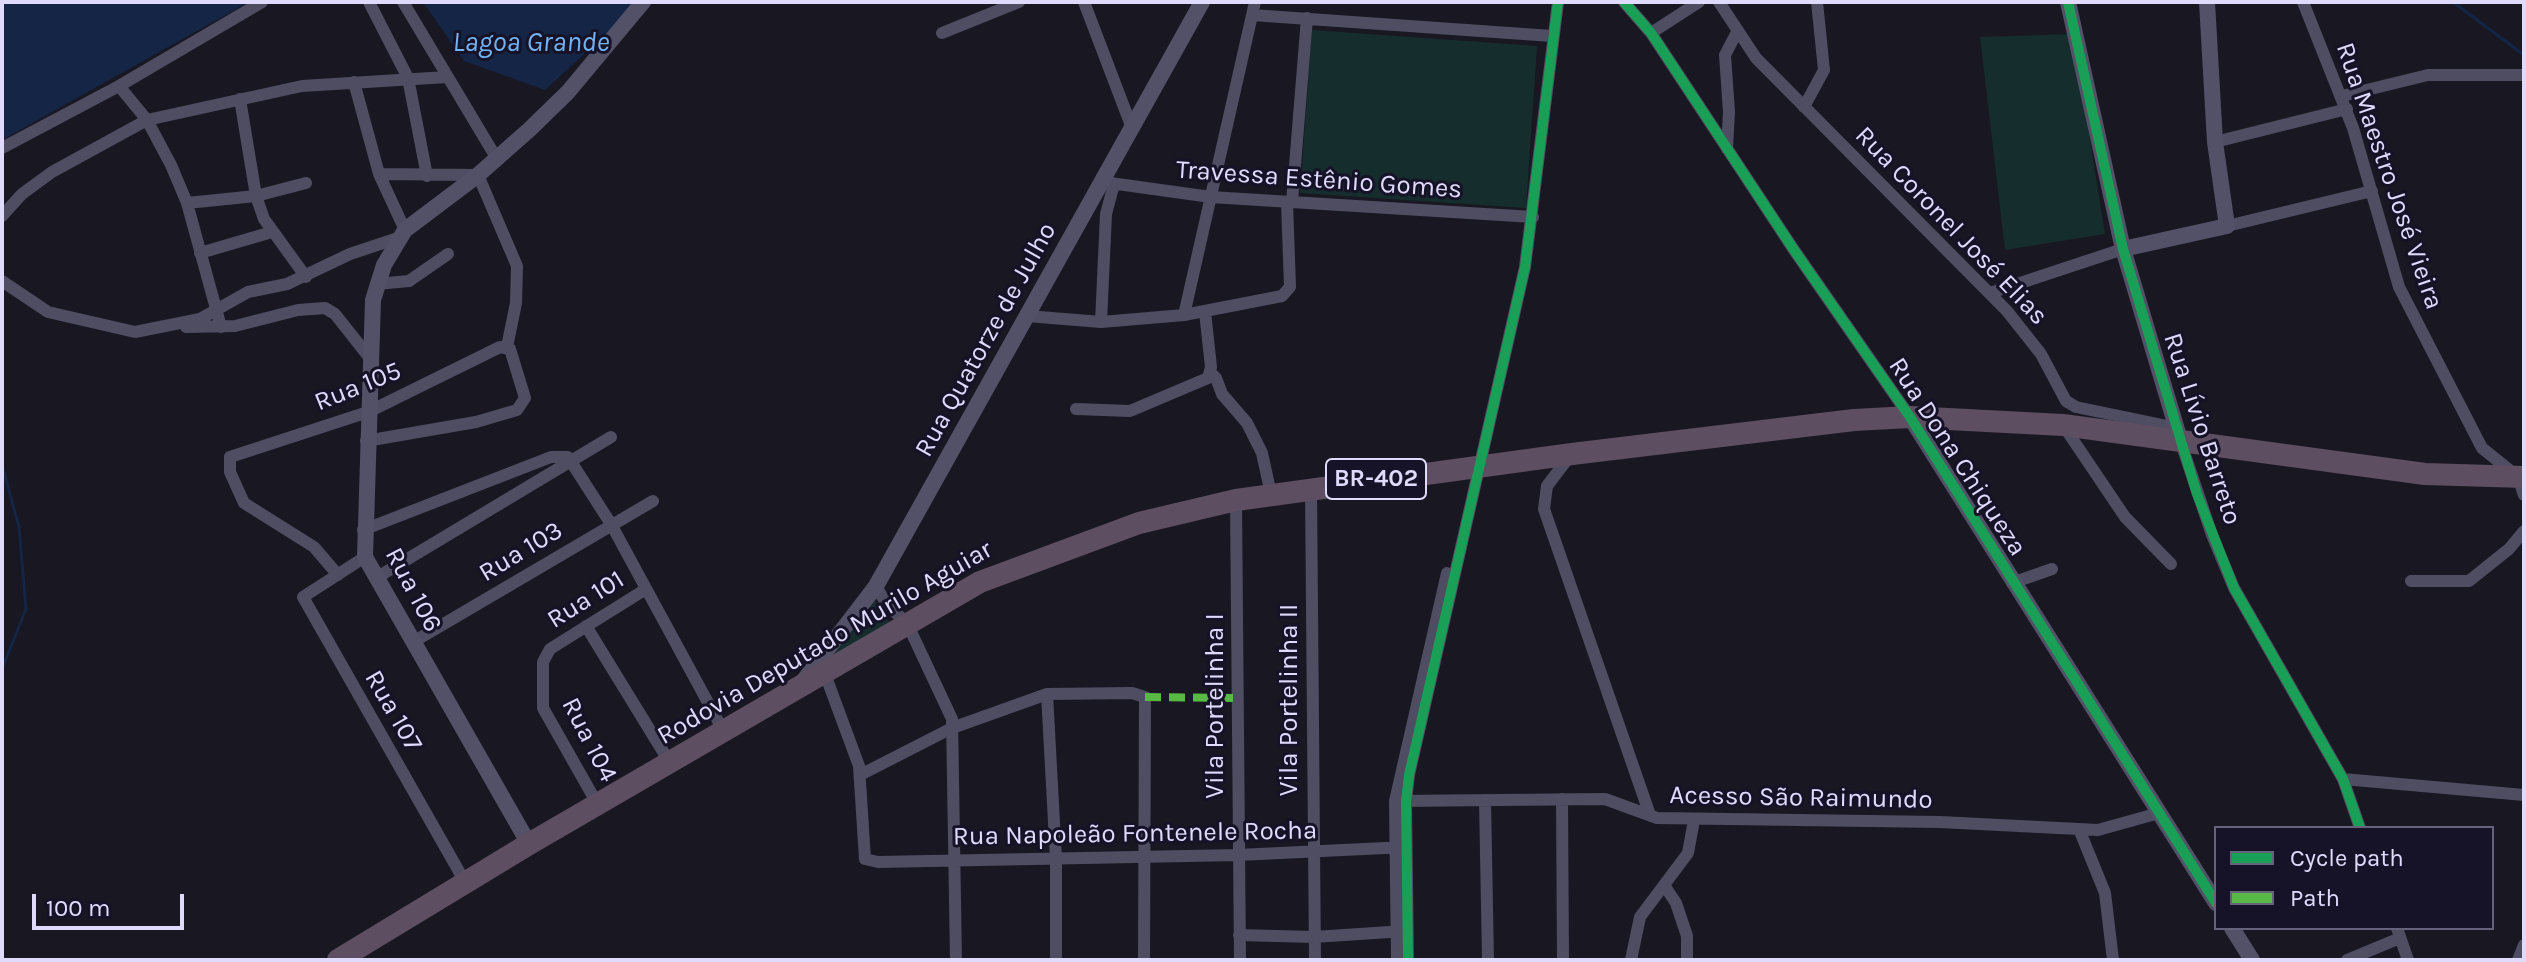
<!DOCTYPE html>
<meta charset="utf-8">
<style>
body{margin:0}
#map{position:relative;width:2526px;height:962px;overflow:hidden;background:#191722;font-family:Karla,sans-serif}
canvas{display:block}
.frame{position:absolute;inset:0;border:4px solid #e0dbfc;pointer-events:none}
.legend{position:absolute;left:2214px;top:826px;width:280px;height:104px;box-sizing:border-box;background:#161227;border:2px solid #67627c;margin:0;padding:10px 14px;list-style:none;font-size:24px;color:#e0dbfc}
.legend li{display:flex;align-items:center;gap:16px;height:40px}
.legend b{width:40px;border:2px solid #67627c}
.scale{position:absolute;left:32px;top:894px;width:152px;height:36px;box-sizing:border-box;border:4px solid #e0dbfc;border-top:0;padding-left:10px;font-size:24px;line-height:28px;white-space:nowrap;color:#e0dbfc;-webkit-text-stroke:6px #161227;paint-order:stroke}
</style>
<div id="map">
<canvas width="2526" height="962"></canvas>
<div class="frame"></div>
<ul class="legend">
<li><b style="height:10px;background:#1a9f57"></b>Cycle path</li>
<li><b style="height:10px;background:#58b947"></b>Path</li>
</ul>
<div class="scale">100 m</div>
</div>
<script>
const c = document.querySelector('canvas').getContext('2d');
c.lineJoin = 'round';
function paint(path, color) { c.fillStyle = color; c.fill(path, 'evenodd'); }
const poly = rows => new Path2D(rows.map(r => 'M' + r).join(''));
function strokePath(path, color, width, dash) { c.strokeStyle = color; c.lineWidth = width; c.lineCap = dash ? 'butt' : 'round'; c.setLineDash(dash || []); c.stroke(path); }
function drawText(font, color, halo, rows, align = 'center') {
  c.font = font + ' Karla,sans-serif'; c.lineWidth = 6; c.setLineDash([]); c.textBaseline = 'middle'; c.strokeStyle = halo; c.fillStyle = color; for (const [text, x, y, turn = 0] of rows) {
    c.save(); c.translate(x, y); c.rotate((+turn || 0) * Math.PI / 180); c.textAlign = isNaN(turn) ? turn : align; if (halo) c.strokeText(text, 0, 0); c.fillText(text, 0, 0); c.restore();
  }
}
paint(poly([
 [1312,30,1537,46,1526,208,1300,193],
 [2073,34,2105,234,2005,250,1980,37],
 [875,600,884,618,893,623,825,664]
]), '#162d2e');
paint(poly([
 [2,2,249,2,2,140],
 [423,2,633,2,627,15,545,90,464,61]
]), '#142546');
strokePath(poly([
 [2453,2,2524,55],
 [2,465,19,527,26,609,2,669]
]), '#142546', 3);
strokePath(poly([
 [369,2,408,78,427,176],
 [403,2,497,159],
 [1084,2,1132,128],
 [1624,2,1651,33,1794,250,1910,417],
 [1719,2,1756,58,2007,311,2041,354,2066,401,2076,407,2177,428],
 [2303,2,2353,128,2399,287,2482,448,2518,477,2524,495],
 [1252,15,1552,36],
 [942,33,1019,2],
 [1651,33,1699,2],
 [354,82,379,174,405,230],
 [119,86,147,120,171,165,187,203,221,327],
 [2342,96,2428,75,2524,75],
 [240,99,256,196,264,219,306,277],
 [1804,107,1824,70,1817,2],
 [2215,142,2347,109],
 [2,148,119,86,262,2],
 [1727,149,1729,112,1725,55,1737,32],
 [379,174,478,175,517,266,516,303,507,347],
 [1103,182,1211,197,1533,217],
 [1292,202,1307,18],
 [187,203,256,196,306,183],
 [2,216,22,194,52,172,147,120,302,86,447,77],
 [2227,226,2372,191],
 [200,253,272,232],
 [2,281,48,312,135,332,200,319,248,292,287,284,350,254,398,238],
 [376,284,409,281,448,254],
 [1990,293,2123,249],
 [1184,315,1255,2],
 [1027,316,1101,322,1184,315,1282,296,1290,287,1287,202],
 [1101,322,1106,214,1114,184],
 [186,327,235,326,298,310,325,308,335,314,369,357],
 [1211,373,1216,378,1222,394,1247,423,1262,453,1271,494],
 [1076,409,1130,411,1208,378,1211,367,1205,312],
 [2063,425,2125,517,2171,564],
 [2181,443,2212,535,2234,588,2343,779,2360,828],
 [1569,457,1547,486,1544,509,1650,815],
 [1311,488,1315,960],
 [1236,500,1240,960],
 [363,530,551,457,568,457,611,524,724,732],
 [365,557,303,597,465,882],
 [338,575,314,547,244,503,230,472,230,457,368,412,500,347,510,349,525,398,517,410,476,422,366,441],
 [376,578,611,437],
 [2411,581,2469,581,2509,549,2524,531],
 [2012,583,2052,569],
 [876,586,887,605,907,623,952,719,956,960],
 [586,626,670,763],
 [413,642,653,501],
 [825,674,859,766,865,859,878,862,1238,855,1406,847],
 [1047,694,1056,859,1056,960],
 [860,775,952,728,1047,694,1132,693,1145,697,1144,960],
 [2343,779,2524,795],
 [1562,799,1563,960],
 [1485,800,1488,960],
 [1395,801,1605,799,1657,818,1940,822,2098,830,2159,813],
 [598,805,543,708,543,662,550,649,646,589],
 [2079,829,2105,893,2113,960],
 [1664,885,1676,903,1687,936,1687,960],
 [2397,928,2408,960],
 [1239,935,1314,937,1405,931],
 [1397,960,1395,801,1447,573],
 [1408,960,1406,801,1409,775,1525,267,1558,2],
 [1631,960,1640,917,1688,853,1694,820],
 [2347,960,2400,938],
 [2518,960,2524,945]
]), '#4f4d62', 12);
strokePath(poly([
 [2068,2,2123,249,2181,443],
 [2123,249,2227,226,2215,142,2207,2],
 [1910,417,2216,903],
 [804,680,876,586,1202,2],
 [529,844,365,557,373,300,384,265,405,230,478,175,530,129,568,92,643,2],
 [2232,928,2252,960]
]), '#535168', 16);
strokePath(poly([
 [338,960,529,844,980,582,1139,523,1236,500,1572,454,1854,420,1910,417,2063,425,2425,474,2524,477]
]), '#5e4e61', 22);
strokePath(poly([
 [1145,697,1238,698]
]), '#58b947', 8, [16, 8]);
strokePath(poly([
 [1624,2,1651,33,1794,250,1910,417,2216,903],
 [2068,2,2123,249,2197,494,2234,588,2343,779,2360,828],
 [1408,960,1406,801,1409,775,1525,267,1558,2]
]), '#1a9f57', 10);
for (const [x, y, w] of [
 [1376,479,100]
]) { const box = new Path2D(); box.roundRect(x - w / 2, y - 20, w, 40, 6); c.fillStyle = '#161227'; c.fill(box); strokePath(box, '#e0dbfc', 2); }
drawText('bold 24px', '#e0dbfc', null, [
 ["BR-402",1376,479]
]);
drawText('26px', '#e0dbfc', '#161227', [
 ["Rua Maestro José Vieira",2389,176,71],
 ["Travessa Estênio Gomes",1319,180,4],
 ["Rua Coronel José Elias",1951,226,46],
 ["Rua Quatorze de Julho",986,340,-61],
 ["Rua 105",358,387,-22],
 ["Rua Lívio Barreto",2202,429,72],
 ["Rua Dona Chiqueza",1957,457,57],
 ["Rua 103",521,552,-31],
 ["Rua 106",413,590,62],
 ["Rua 101",586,600,-32],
 ["Rodovia Deputado Murilo Aguiar",825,643,-30],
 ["Vila Portelinha II",1290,700,-90],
 ["Vila Portelinha I",1216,706,-90],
 ["Rua 107",393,711,60],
 ["Rua 104",589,740,63],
 ["Acesso São Raimundo",1801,798,1],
 ["Rua Napoleão Fontenele Rocha",1135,834,-1]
]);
drawText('italic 28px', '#72b3f3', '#161227', [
 ["Lagoa Grande",531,43]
]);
</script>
